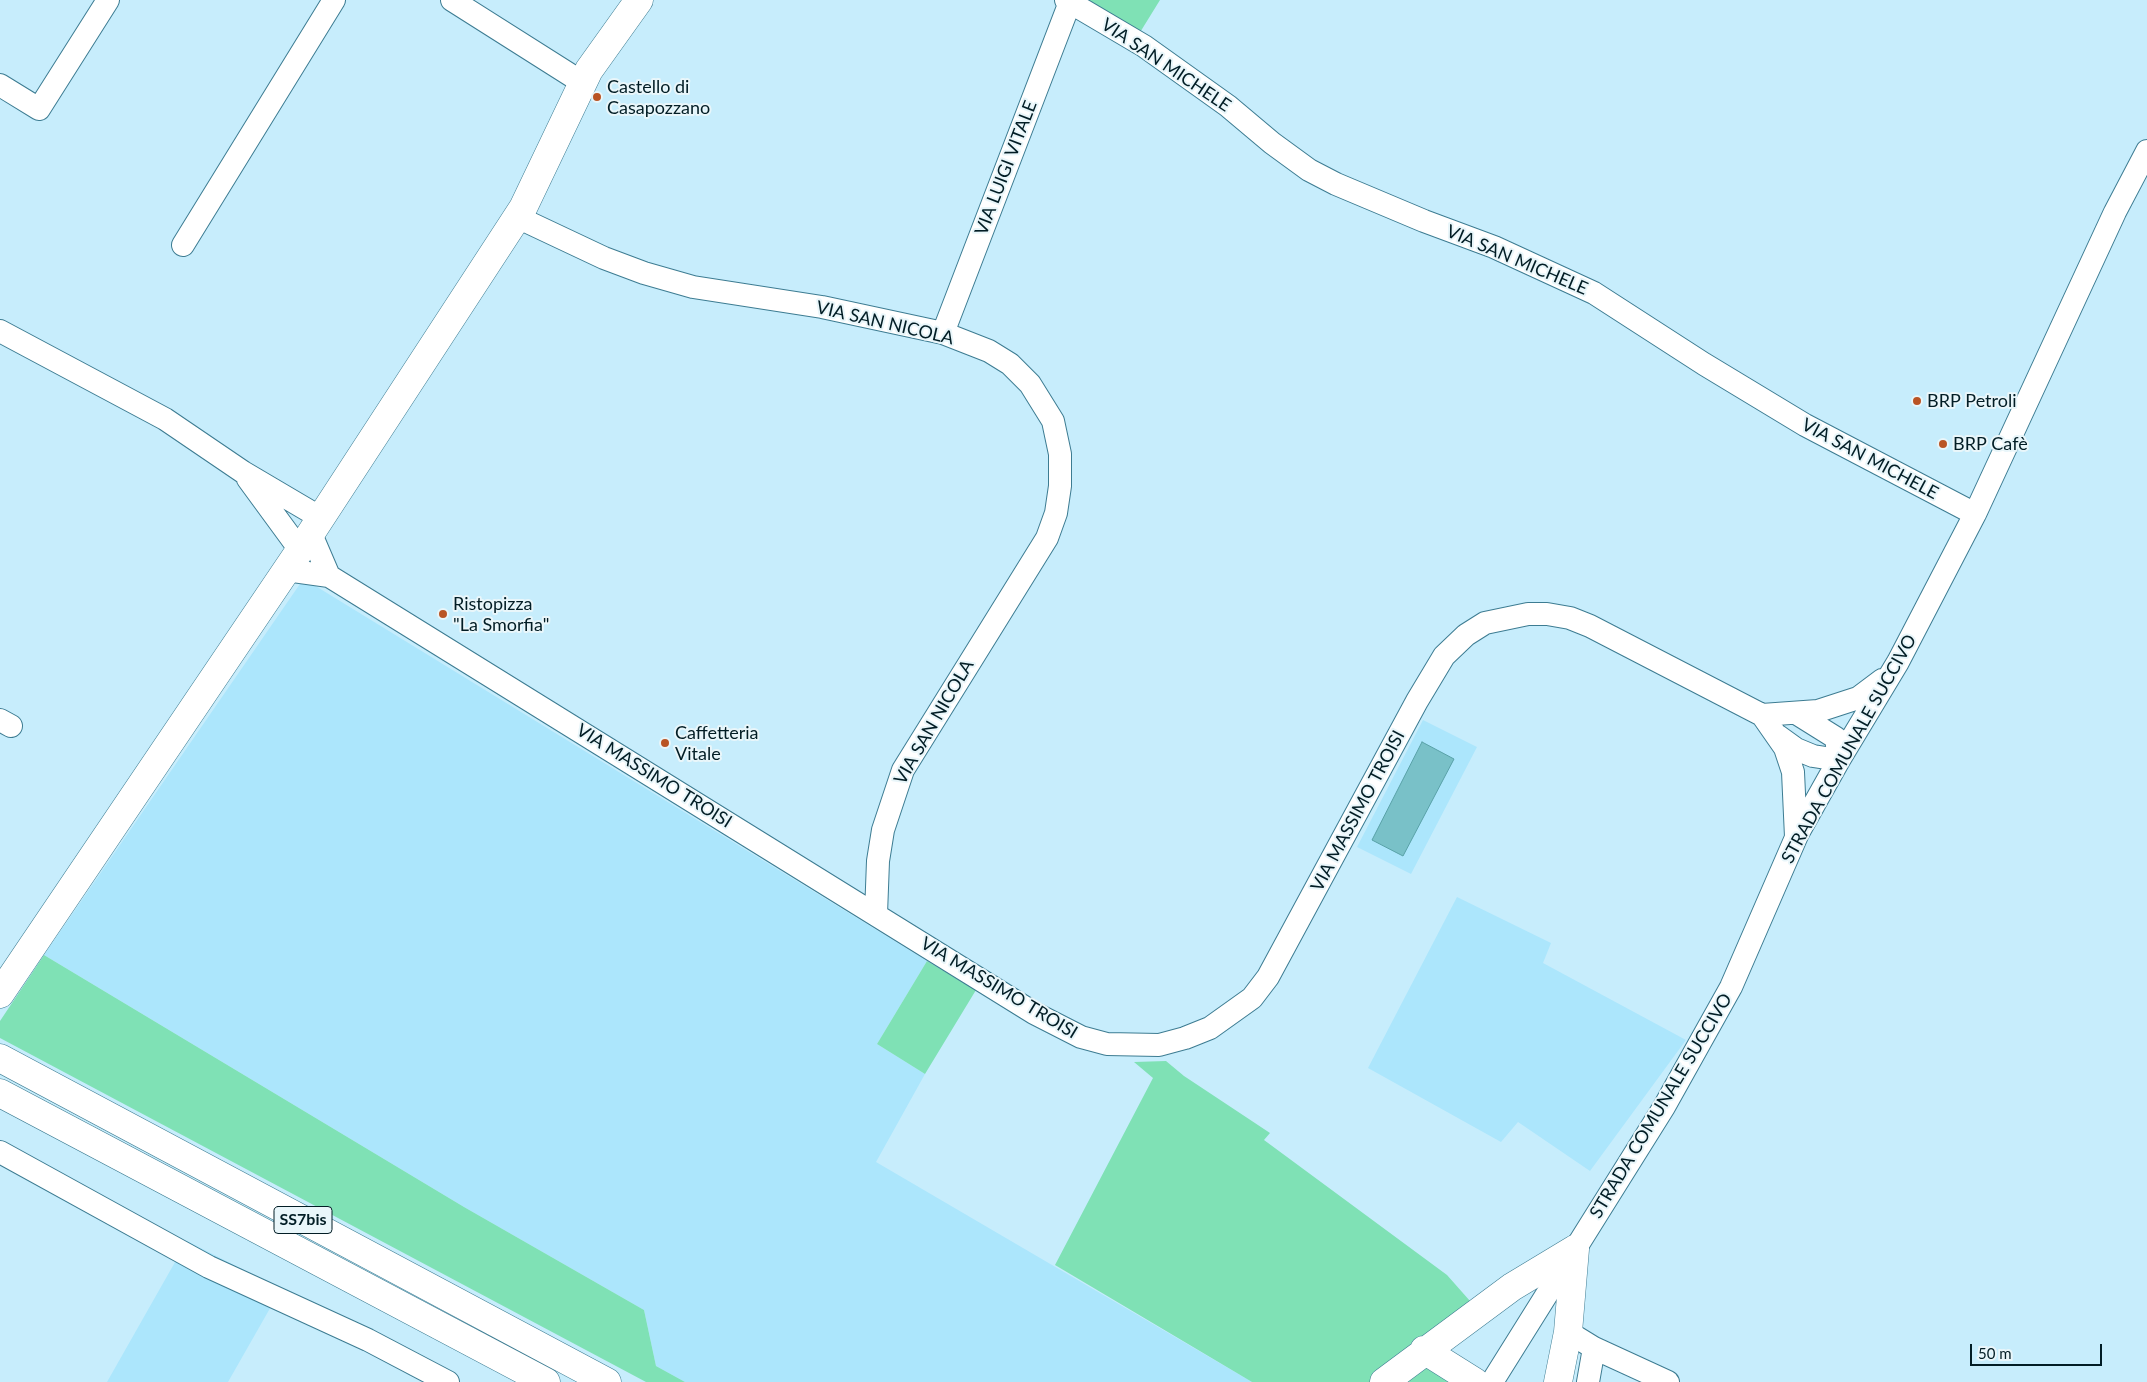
<!DOCTYPE html>
<meta charset="utf-8">
<style>
body{margin:0}
#map{position:relative;width:2147px;height:1382px;overflow:hidden;background:#c7edfc;font-family:Lato,sans-serif}
canvas{display:block}
.scale{position:absolute;left:1970px;top:1344px;width:132px;height:22px;box-sizing:border-box;border:2px solid #021d25;border-top:0;padding-left:6px;font-size:15px;line-height:18px;white-space:nowrap;color:#021d25;-webkit-text-stroke:4px #e9f6fa;paint-order:stroke}
</style>
<div id="map">
<canvas width="2147" height="1382"></canvas>
<div class="scale">50 m</div>
</div>
<script>
const c = document.querySelector('canvas').getContext('2d');
c.lineJoin = 'round';
function paint(path, color) { c.fillStyle = color; c.fill(path, 'evenodd'); }
const poly = rows => new Path2D(rows.map(r => 'M' + r).join(''));
function strokePath(path, color, width, dash) { c.strokeStyle = color; c.lineWidth = width; c.lineCap = dash ? 'butt' : 'round'; c.setLineDash(dash || []); c.stroke(path); }
function drawText(font, color, halo, rows, align = 'center') {
  c.font = font + ' Lato,sans-serif'; c.lineWidth = 4; c.setLineDash([]); c.textBaseline = 'middle'; c.strokeStyle = halo; c.fillStyle = color; for (const [text, x, y, turn = 0] of rows) {
    c.save(); c.translate(x, y); c.rotate((+turn || 0) * Math.PI / 180); c.textAlign = isNaN(turn) ? turn : align; if (halo) c.strokeText(text, 0, 0); c.fillText(text, 0, 0); c.restore();
  }
}
paint(poly([
 [302,581,309,582,927,961,877,1044,925,1074,876,1162,1252,1382,685,1382,656,1366,644,1310,464,1207,44,955],
 [1423,720,1477,747,1411,874,1357,847],
 [1457,897,1551,943,1543,963,1686,1040,1590,1171,1518,1122,1501,1142,1368,1068],
 [187,1241,281,1289,228,1382,107,1382]
]), '#ace6fc');
paint(poly([
 [1086,0,1160,0,1139,34],
 [44,955,464,1207,644,1310,656,1366,685,1382,646,1382,0,1038,0,1021],
 [927,961,976,990,925,1074,877,1044],
 [1166,1061,1184,1076,1270,1133,1264,1140,1447,1275,1470,1301,1370,1382,1252,1382,1055,1265,1153,1078,1134,1062],
 [1427,1367,1455,1382,1403,1382]
]), '#7fe1b5');
const building = poly([
 [1422,742,1454,759,1403,856,1372,840,1422,742]
]);
paint(building, '#79c1c8');
strokePath(building, '#59a2a8', 1);
const minor = poly([
 [452,0,583,83],
 [1066,0,1144,46,1228,106,1272,143,1309,170,1336,184,1424,221,1494,247,1594,293,1704,364,1805,425,1975,514],
 [0,85,39,109,108,0],
 [517,217,604,258,644,273,693,287,822,307,943,333,989,351,1010,364,1030,384,1053,421,1060,454,1060,486,1056,513,1047,538,903,770,883,830,878,861,876,914],
 [183,245,334,0],
 [0,331,165,419,243,472,321,518],
 [943,333,1070,2],
 [248,479,300,550],
 [311,534,329,576],
 [286,570,329,576,1034,1013,1081,1037,1107,1044,1159,1045,1185,1038,1210,1028,1252,998,1268,977,1417,701,1444,656,1466,635,1485,623,1528,614,1547,614,1570,618,1590,626,1762,715,1785,748,1793,772,1796,837],
 [1796,713,1836,738,1839,760],
 [1762,715,1818,711,1858,698,1882,680],
 [0,720,11,726],
 [1778,736,1796,749,1813,756,1839,760],
 [0,1152,209,1267,368,1340,448,1382],
 [1568,1332,1594,1348,1668,1382],
 [1492,1382,1664,1107,1731,987,1798,833,1839,760,1898,662,1975,514,2115,212,2147,151],
 [1588,1382,1594,1348]
]);
const major = poly([
 [0,994,296,556,523,208,589,70,639,0]
]);
const highway = poly([
 [0,1058,607,1382],
 [0,1093,546,1382],
 [1424,1350,1475,1382],
 [1384,1382,1512,1287,1575,1249],
 [1558,1382,1568,1332,1575,1249]
]);
strokePath(minor, '#3d7c92', 24);
strokePath(major, '#3d7c92', 29);
strokePath(highway, '#3d7c92', 29);
strokePath(minor, '#fff', 22);
strokePath(major, '#fff', 28);
strokePath(highway, '#fff', 28);
for (const [x, y, r, color] of [
 [597,97,5,"#b95424"],
 [1917,401,5,"#b95424"],
 [1943,444,5,"#b95424"],
 [443,614,5,"#b95424"],
 [665,743,5,"#b95424"]
]) { const dot = new Path2D(); dot.arc(x, y, r, 0, 2 * Math.PI); c.fillStyle = color; c.fill(dot); strokePath(dot, '#e9f6fa', 2); }
for (const [x, y, w] of [
 [303,1220,58]
]) { const box = new Path2D(); box.roundRect(x - w / 2, y - 13.5, w, 27, 4); c.fillStyle = '#e9f6fa'; c.fill(box); strokePath(box, '#021d25', 1); }
drawText('bold 16px', '#021d25', null, [
 ["SS7bis",303,1220]
]);
drawText('18px', '#021d25', '#e9f6fa', [
 ["VIA SAN MICHELE",1166,65,34],
 ["VIA LUIGI VITALE",1006,168,-69],
 ["VIA SAN MICHELE",1517,260,23],
 ["VIA SAN NICOLA",885,323,13],
 ["VIA SAN MICHELE",1870,459,28],
 ["VIA SAN NICOLA",934,722,-60],
 ["STRADA COMUNALE SUCCIVO",1849,749,-61],
 ["VIA MASSIMO TROISI",654,776,32],
 ["VIA MASSIMO TROISI",1358,811,-62],
 ["VIA MASSIMO TROISI",999,988,31],
 ["STRADA COMUNALE SUCCIVO",1661,1106,-59]
]);
drawText('18px', '#021d25', '#e9f6fa', [
 ["Castello di",607,87],
 ["Casapozzano",607,108],
 ["BRP Petroli",1927,401],
 ["BRP Cafè",1953,444],
 ["Ristopizza",453,604],
 ["\"La Smorfia\"",453,625],
 ["Caffetteria",675,733],
 ["Vitale",675,754]
], 'left');
</script>
